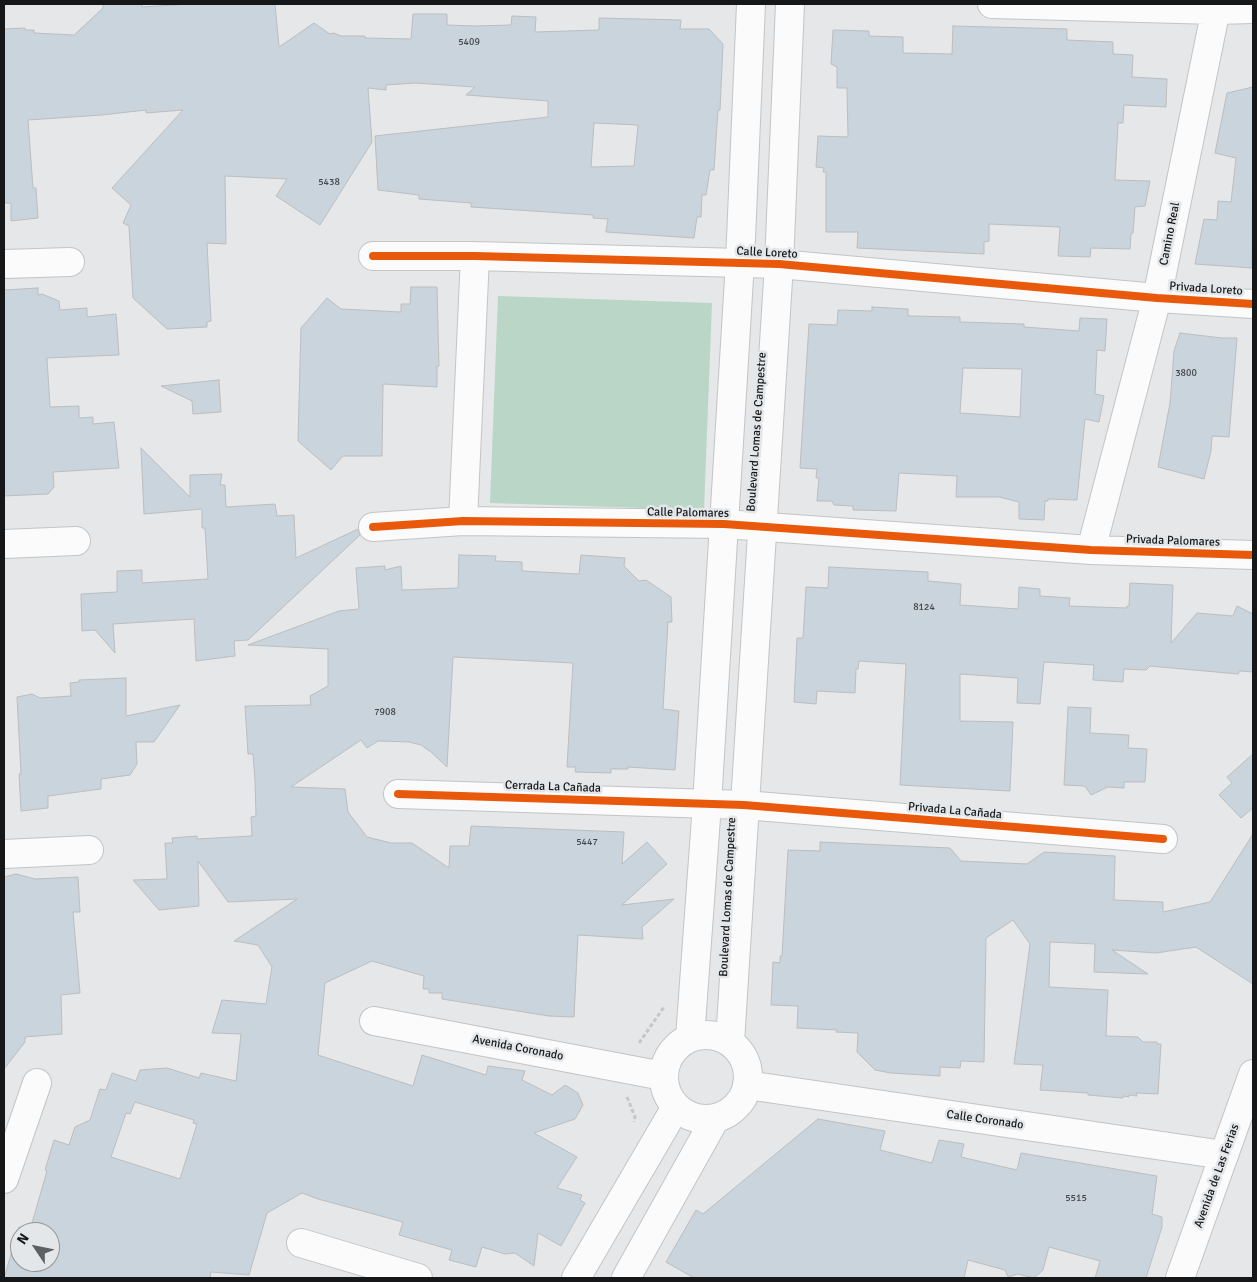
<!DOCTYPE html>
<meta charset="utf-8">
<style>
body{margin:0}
#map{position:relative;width:1257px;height:1282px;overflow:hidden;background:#e5e7e9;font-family:Signika,sans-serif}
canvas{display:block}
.frame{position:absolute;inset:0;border:5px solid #161718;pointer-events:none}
.north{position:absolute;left:10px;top:1222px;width:50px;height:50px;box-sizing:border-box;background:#e4e7ea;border:1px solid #929496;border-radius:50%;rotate:304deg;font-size:14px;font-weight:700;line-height:20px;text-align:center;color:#161718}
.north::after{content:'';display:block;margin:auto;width:18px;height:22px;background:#5e6061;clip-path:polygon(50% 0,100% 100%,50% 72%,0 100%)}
</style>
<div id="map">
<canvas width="1257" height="1282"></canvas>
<div class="frame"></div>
<div class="north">N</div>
</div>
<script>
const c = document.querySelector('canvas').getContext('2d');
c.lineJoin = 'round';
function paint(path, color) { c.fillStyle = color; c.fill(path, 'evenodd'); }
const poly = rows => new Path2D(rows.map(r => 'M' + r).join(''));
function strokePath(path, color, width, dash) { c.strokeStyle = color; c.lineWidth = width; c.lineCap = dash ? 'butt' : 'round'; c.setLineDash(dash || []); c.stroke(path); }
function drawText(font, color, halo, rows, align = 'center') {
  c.font = font + ' Signika,sans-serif'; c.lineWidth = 5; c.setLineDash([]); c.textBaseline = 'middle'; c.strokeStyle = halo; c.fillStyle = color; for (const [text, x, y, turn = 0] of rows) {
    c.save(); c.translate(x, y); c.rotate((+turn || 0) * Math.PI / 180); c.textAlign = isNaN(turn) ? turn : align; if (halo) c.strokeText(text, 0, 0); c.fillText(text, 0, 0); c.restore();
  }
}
paint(poly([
 [498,296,712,303,704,510,490,503]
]), '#b9d6c6');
const building = poly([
 [104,4,142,4,142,7,189,4,275,4,279,47,314,23,330,34,334,33,341,36,365,36,365,38,411,39,413,14,447,14,447,25,475,26,511,25,512,16,536,17,535,32,599,30,599,18,681,20,680,29,709,29,723,44,720,110,718,110,714,170,710,170,706,195,702,195,701,217,697,217,694,238,606,232,608,219,593,218,593,215,471,207,471,203,419,199,419,195,378,190,375,136,548,117,548,101,466,95,475,87,415,83,386,85,386,90,368,88,372,142,320,225,276,196,287,179,225,176,226,244,207,243,211,321,207,322,207,327,167,329,133,298,129,226,123,223,131,205,112,188,183,110,146,113,146,110,102,115,28,120,33,188,36,188,38,218,11,221,11,203,4,203,4,29,25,28,25,30,34,30,34,33,74,35,102,9,104,4],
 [594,123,638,125,634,166,591,167,594,123],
 [953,26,1067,29,1067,40,1113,42,1113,54,1133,55,1132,77,1167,79,1166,107,1124,105,1123,123,1118,123,1115,180,1150,181,1145,206,1135,207,1133,233,1131,234,1130,249,1091,248,1090,257,1058,256,1060,227,989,224,989,241,984,242,984,254,857,248,858,232,826,232,826,172,823,172,824,168,816,167,818,136,848,137,847,88,837,88,837,67,831,64,833,30,869,31,869,36,903,37,903,53,952,54,953,26],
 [1253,87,1252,268,1195,264,1204,219,1217,220,1218,201,1231,202,1236,158,1215,153,1227,93,1253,87],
 [411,287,437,287,439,366,437,366,437,387,383,384,382,456,343,456,331,470,298,441,301,328,327,298,341,309,401,312,401,304,410,304,411,287],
 [38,288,38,295,42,294,59,301,60,310,87,308,87,317,116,314,119,355,47,358,50,407,79,406,79,418,93,417,93,424,114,422,119,468,53,472,54,487,48,494,4,496,4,290,38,288],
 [872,307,908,309,908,316,960,317,960,322,1024,324,1024,327,1079,331,1080,318,1107,319,1105,351,1097,350,1095,394,1104,396,1099,422,1085,419,1077,500,1048,499,1048,501,1045,501,1044,520,1019,519,1019,502,999,497,956,497,957,476,899,473,896,511,853,510,853,506,834,505,832,501,817,501,819,478,816,478,817,469,800,468,809,324,837,325,838,310,872,311,872,307],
 [963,368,1022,369,1020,417,960,413,963,368],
 [1180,333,1222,338,1237,338,1229,437,1212,436,1211,451,1204,479,1158,467,1170,403,1174,351,1180,333],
 [219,380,221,412,193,414,192,401,161,386,219,380],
 [141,448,190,497,190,475,222,474,220,485,225,485,226,507,275,504,277,516,294,515,296,558,358,529,360,535,248,640,234,641,235,656,196,661,194,619,113,624,115,653,95,630,82,631,81,594,117,592,117,571,142,570,142,583,208,579,205,528,202,528,202,509,144,514,141,448],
 [459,555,496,556,495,561,522,562,522,571,579,574,581,555,625,558,624,566,639,581,646,580,671,597,672,622,668,622,663,709,679,711,675,770,628,767,628,769,611,769,611,773,575,772,576,767,567,767,573,663,453,657,447,767,431,752,421,745,409,742,378,741,367,748,361,740,291,787,345,789,348,812,367,837,391,843,412,843,449,868,450,846,469,846,471,826,624,832,622,864,647,842,667,864,622,905,674,899,642,927,643,939,578,935,574,1017,549,1016,442,999,442,993,429,993,429,989,423,989,424,976,372,961,325,983,318,1055,413,1086,422,1055,486,1075,488,1066,525,1071,522,1080,552,1095,565,1085,578,1093,583,1105,575,1119,534,1133,577,1157,557,1188,582,1195,580,1200,585,1203,561,1246,538,1233,534,1266,515,1253,505,1254,482,1247,476,1267,449,1260,452,1250,399,1235,403,1222,318,1199,302,1193,267,1213,249,1275,211,1272,210,1278,4,1278,19,1227,30,1230,47,1171,45,1170,54,1140,69,1145,75,1127,90,1120,100,1089,106,1090,112,1073,136,1081,140,1070,167,1068,199,1078,201,1073,236,1081,241,1034,212,1033,222,1000,266,1004,272,967,258,945,234,941,297,899,228,902,198,861,199,906,159,910,133,880,167,879,165,843,173,843,172,838,197,836,197,839,252,836,251,817,256,816,255,781,253,754,248,754,245,706,311,705,310,696,328,686,328,649,248,645,339,611,359,609,356,568,385,566,385,570,401,566,402,590,458,588,459,555],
 [135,1102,194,1120,193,1123,197,1124,180,1179,111,1157,126,1113,130,1114,135,1102],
 [20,1232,50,1232,50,1262,20,1262,20,1232],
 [829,567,928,572,928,581,961,584,960,605,1018,609,1019,587,1040,589,1040,596,1070,598,1069,606,1127,608,1127,606,1129,606,1130,583,1173,585,1171,643,1197,613,1233,616,1237,606,1253,614,1253,672,1240,671,1238,674,1150,666,1146,670,1124,669,1123,682,1093,680,1094,665,1044,662,1040,704,1017,703,1018,678,960,674,960,721,1013,722,1010,791,900,785,906,664,859,661,858,669,856,669,855,693,817,691,816,704,794,702,797,638,803,638,806,587,828,588,829,567],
 [126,678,126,716,180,705,154,742,136,742,137,764,130,775,101,779,101,789,48,796,48,808,21,811,19,774,21,774,17,697,32,694,40,698,71,696,70,683,79,682,79,680,126,678],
 [1068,707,1091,708,1090,733,1129,735,1128,748,1147,749,1145,782,1124,782,1124,788,1108,787,1091,795,1085,786,1064,785,1068,707],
 [1253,754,1253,808,1241,818,1219,795,1232,783,1227,777,1253,754],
 [1253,834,1253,984,1196,947,1156,953,1112,950,1148,974,1094,972,1095,944,1050,942,1049,987,1108,990,1106,1036,1138,1037,1143,1042,1157,1042,1157,1044,1161,1044,1158,1094,1136,1093,1137,1096,1129,1095,1129,1097,1123,1096,1123,1098,1088,1095,1088,1093,1040,1090,1043,1065,1014,1064,1030,944,1013,920,986,938,984,1062,961,1061,960,1068,940,1067,940,1076,891,1073,875,1070,857,1052,858,1033,836,1032,837,1030,797,1028,798,1006,771,1005,773,962,780,963,780,956,782,956,788,850,820,851,820,842,950,848,961,861,1027,864,1044,852,1115,856,1114,900,1163,902,1163,912,1210,902,1253,834],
 [16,874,35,879,78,877,80,912,73,912,80,993,61,995,62,1034,25,1037,25,1042,4,1069,4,877,16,874],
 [818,1119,885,1131,880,1150,932,1163,939,1140,964,1144,961,1157,1017,1170,1021,1153,1157,1176,1152,1214,1162,1217,1162,1227,1146,1278,1095,1278,1100,1261,1049,1247,1043,1270,1034,1278,1018,1274,1008,1277,1005,1270,968,1260,964,1278,694,1278,666,1262,696,1210,703,1214,818,1119]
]);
paint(building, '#cad4dc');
strokePath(building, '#bbbdbe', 1);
const minor = poly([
 [992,4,1216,10,1253,9],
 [373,256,475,256,779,264,1157,298,1253,304],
 [4,264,70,262],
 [463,521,475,256],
 [373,527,463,521,724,524,1091,550,1253,555],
 [4,544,76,541],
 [1091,550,1157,298,1217,4],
 [398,794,744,805,1163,839],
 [4,854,89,850],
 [374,1021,663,1076],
 [747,1085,1224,1155],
 [301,1243,418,1278]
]);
const tertiary = poly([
 [4,1179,37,1083]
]);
const secondary = poly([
 '664 1077a42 42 0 1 1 84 0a42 42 0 1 1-84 0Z',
 [690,1038,707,804,724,524,740,262,751,4],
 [730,1042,779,264,790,4],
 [576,1278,676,1107],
 [626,1278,715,1119],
 [1180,1278,1253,1074]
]);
strokePath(minor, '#c3c4c5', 30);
strokePath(tertiary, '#c3c4c5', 30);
strokePath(secondary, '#c3c4c5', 30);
strokePath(poly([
 [639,1043,664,1007],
 [627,1097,635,1117,634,1122]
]), '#c5c6c7', 3, [4, 2.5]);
strokePath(minor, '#fbfbfc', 28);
strokePath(tertiary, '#fbfbfc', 28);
strokePath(secondary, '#fbfbfc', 28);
strokePath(poly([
 [373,256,475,256,779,264,1157,298,1253,304],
 [373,527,463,521,724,524,1091,550,1253,555],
 [398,794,744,805,1163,839]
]), '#e8590c', 8);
drawText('10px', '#44474a', null, [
 ["5409",469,42],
 ["5438",329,182],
 ["3800",1186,373],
 ["8124",924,607],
 ["7908",385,712],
 ["5447",587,842],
 ["5515",1076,1198]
]);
drawText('12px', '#161718', '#e4e7ea', [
 ["Camino Real",1170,234,-79],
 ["Calle Loreto",767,253,3],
 ["Privada Loreto",1206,289,4],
 ["Boulevard Lomas de Campestre",757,432,-86],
 ["Calle Palomares",688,513,1],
 ["Privada Palomares",1173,541,2],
 ["Cerrada La Cañada",553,787,2],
 ["Privada La Cañada",955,811,5],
 ["Boulevard Lomas de Campestre",728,897,-87],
 ["Avenida Coronado",518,1048,11],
 ["Calle Coronado",985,1120,8],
 ["Avenida de Las Ferias",1217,1176,-70]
]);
</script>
